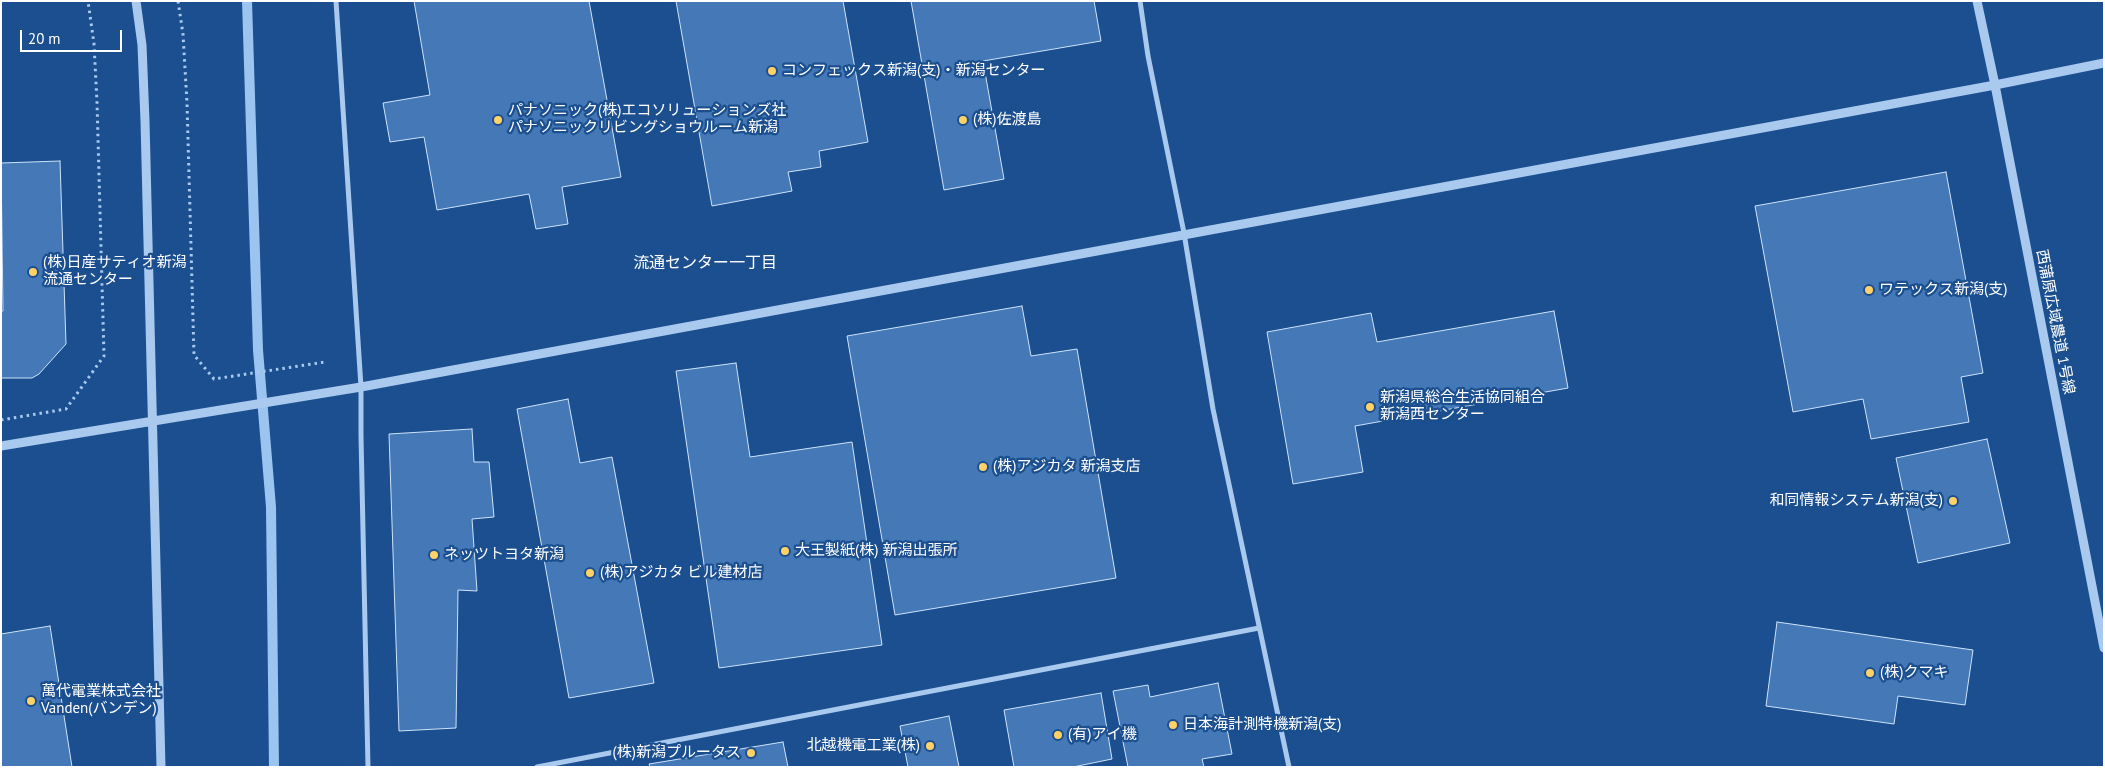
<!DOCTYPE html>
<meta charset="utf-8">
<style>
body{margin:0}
#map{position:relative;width:2105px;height:768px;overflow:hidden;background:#1b4f8f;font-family:"PT Sans",sans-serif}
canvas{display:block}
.frame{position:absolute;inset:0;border:2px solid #fff;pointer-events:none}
.scale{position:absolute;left:20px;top:30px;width:102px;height:22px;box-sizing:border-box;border:2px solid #fff;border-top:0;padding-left:6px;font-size:15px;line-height:18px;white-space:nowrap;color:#fff;-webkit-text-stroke:4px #1b4f8f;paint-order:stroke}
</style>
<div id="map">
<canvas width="2105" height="768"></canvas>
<div class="frame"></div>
<div class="scale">20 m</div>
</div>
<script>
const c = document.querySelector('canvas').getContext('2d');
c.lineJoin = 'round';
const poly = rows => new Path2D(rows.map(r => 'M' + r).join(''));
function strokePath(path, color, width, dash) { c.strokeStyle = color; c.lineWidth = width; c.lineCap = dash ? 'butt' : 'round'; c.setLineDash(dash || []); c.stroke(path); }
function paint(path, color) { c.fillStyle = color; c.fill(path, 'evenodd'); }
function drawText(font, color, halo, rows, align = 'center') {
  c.font = font + ' "PT Sans","Noto Sans JP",sans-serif'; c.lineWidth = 4.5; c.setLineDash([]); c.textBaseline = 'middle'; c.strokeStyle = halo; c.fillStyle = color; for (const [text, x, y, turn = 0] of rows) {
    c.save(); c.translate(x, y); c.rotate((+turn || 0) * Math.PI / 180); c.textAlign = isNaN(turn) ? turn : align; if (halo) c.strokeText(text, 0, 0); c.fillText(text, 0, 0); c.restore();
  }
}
strokePath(poly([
 [247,1,258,350,271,507,274,767]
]), '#9cc4f0', 10);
const building = poly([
 [414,1,589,1,621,177,562,187,568,224,536,229,529,194,437,210,424,137,390,142,383,103,430,95,414,1],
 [676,1,843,1,868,142,819,151,821,167,788,172,792,191,712,206,676,1],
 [911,1,1094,1,1101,41,983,61,1004,179,944,190,911,1],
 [60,161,66,344,39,374,32,378,1,378,1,311,3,311,1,163,60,161],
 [1946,172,1983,373,1961,377,1969,422,1871,439,1863,399,1793,412,1755,206,1946,172],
 [1022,306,1031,356,1077,349,1116,578,895,615,847,336,1022,306],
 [1554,311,1568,388,1355,426,1363,472,1293,484,1267,332,1371,313,1377,342,1554,311],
 [736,363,750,457,852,442,882,645,719,668,676,371,736,363],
 [568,399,580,463,612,457,654,683,569,698,517,409,568,399],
 [472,429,474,462,489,462,494,517,472,519,477,591,458,590,456,728,399,731,389,434,472,429],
 [1987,439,2010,543,1918,563,1896,458,1987,439],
 [1777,622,1973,650,1965,705,1898,696,1894,724,1766,706,1777,622],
 [50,626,72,767,1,767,1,634,50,626],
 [1218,683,1232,754,1202,759,1204,767,1128,767,1113,691,1148,685,1150,697,1218,683],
 [1101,693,1112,759,1073,767,1014,767,1004,710,1101,693],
 [949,716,959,767,908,767,900,726,949,716],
 [783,742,788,767,650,767,649,764,783,742]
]);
paint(building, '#4478b7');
strokePath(building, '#cfe3fa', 1);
strokePath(poly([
 [178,1,183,34,187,103,194,355,214,379,325,362],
 [1,420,66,409,104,356,97,102,94,44,88,1]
]), '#a9c9ee', 3, [2.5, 4]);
strokePath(poly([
 [336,1,361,387,361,436,368,767],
 [1140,1,1148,56,1184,233,1213,409,1289,767],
 [537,767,1259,628]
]), '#a9c9ee', 5);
strokePath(poly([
 [136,1,142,45,145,121,161,767],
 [1977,1,1995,85,2104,648],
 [1,446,361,387,1995,85,2104,63]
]), '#a9c9ee', 9);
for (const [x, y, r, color] of [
 [772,71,5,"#ffd166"],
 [498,120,5,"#ffd166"],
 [963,120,5,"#ffd166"],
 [33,272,5,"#ffd166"],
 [1869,290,5,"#ffd166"],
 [1370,407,5,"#ffd166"],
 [983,467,5,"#ffd166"],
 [1953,501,5,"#ffd166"],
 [785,551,5,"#ffd166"],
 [434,555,5,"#ffd166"],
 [590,573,5,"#ffd166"],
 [1870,673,5,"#ffd166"],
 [31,701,5,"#ffd166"],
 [1173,725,5,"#ffd166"],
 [1058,735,5,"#ffd166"],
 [930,746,5,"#ffd166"],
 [751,753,5,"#ffd166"]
]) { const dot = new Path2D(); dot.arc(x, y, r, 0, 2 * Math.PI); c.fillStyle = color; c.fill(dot); strokePath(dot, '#1b4f8f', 2); }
drawText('15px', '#fff', '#1b4f8f', [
 ["コンフェックス新潟(支)・新潟センター",782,71],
 ["パナソニック(株)エコソリューションズ社",508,111],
 ["パナソニックリビングショウルーム新潟",508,128],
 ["(株)佐渡島",973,120],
 ["(株)日産サティオ新潟",43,263],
 ["流通センター",43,280],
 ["ワテックス新潟(支)",1879,290],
 ["新潟県総合生活協同組合",1380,398],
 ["新潟西センター",1380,415],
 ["(株)アジカタ 新潟支店",993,467],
 ["和同情報システム新潟(支)",1943,501,"right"],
 ["大王製紙(株) 新潟出張所",795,551],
 ["ネッツトヨタ新潟",444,555],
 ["(株)アジカタ ビル建材店",600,573],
 ["(株)クマキ",1880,673],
 ["萬代電業株式会社",41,692],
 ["Vanden(バンデン)",41,709],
 ["日本海計測特機新潟(支)",1183,725],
 ["(有)アイ機",1068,735],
 ["北越機電工業(株)",920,746,"right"],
 ["(株)新潟プルータス",741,753,"right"]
], 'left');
drawText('15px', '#fff', '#1b4f8f', [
 ["西蒲原広域農道 1号線",2055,322,79]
]);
drawText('16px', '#fff', '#1b4f8f', [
 ["流通センター一丁目",705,263]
]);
</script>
